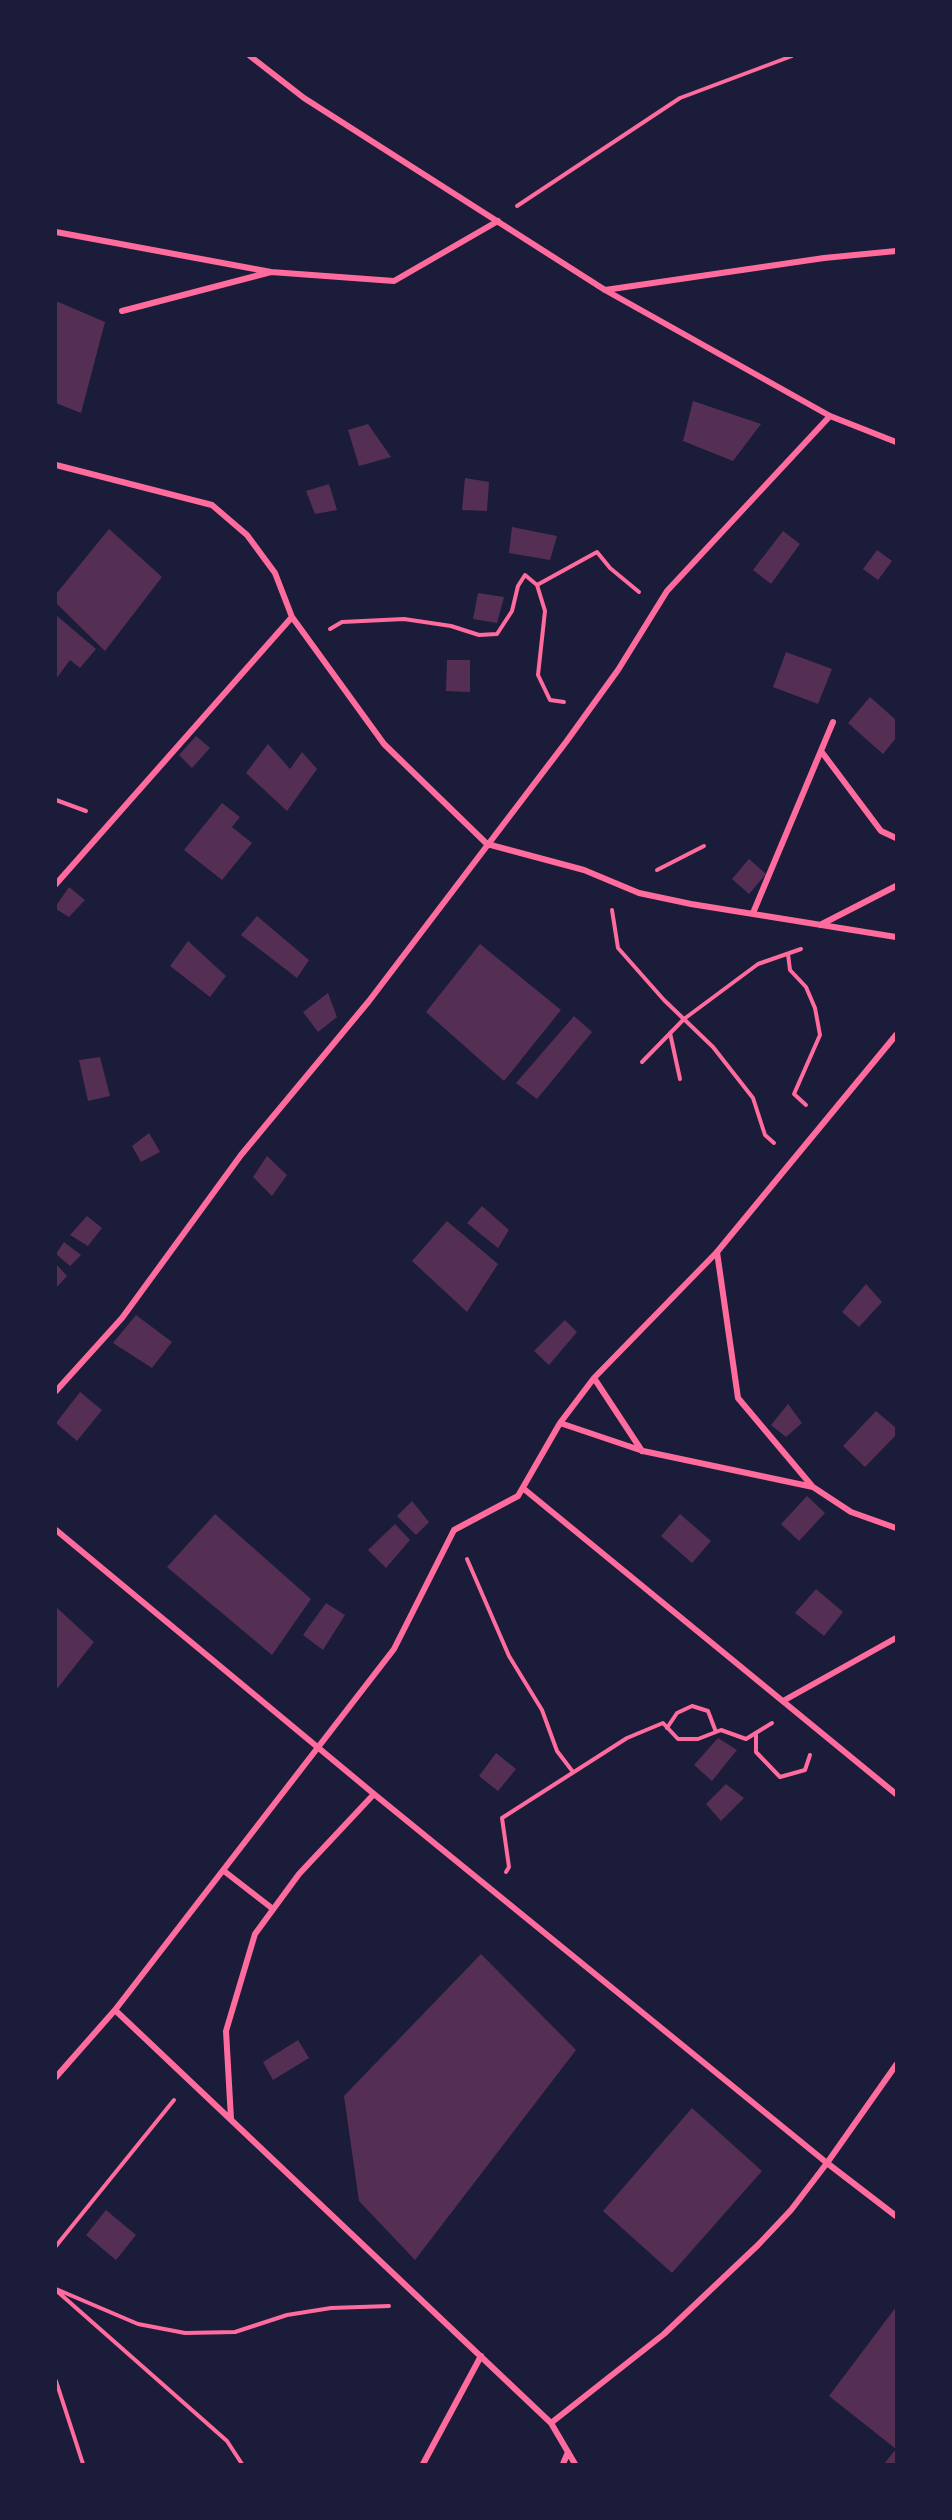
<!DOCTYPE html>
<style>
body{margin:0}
#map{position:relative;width:952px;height:2520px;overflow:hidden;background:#1b1b3a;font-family:Commissioner,sans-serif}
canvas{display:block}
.frame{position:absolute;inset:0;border:57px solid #1b1b3a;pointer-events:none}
</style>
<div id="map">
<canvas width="952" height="2520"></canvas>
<div class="frame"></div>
</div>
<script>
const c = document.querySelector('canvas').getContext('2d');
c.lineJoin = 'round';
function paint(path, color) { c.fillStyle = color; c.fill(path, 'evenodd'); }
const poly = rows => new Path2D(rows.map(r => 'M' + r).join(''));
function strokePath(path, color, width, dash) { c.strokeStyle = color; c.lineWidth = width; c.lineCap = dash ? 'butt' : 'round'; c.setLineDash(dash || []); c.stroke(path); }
paint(poly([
 [56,301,105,322,81,413,56,403],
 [693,401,761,424,733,461,683,441],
 [368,424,391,457,359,466,348,430],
 [465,478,489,482,487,511,462,510],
 [329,484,337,510,315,514,306,491],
 [512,527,557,536,550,560,509,553],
 [109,529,162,577,105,651,56,603,56,594],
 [783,531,800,544,771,584,753,570],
 [877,550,892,561,878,580,863,569],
 [478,593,504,597,497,623,473,619],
 [56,615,96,649,80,668,70,660,56,679],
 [786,652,832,669,818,704,773,687],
 [447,660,470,660,470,692,446,691],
 [870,697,896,720,896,738,883,754,848,723],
 [196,736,210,748,192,768,179,755],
 [268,744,290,769,302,752,317,769,287,811,246,773],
 [222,803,240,817,232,827,252,843,222,880,184,850],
 [749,859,766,874,749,894,732,879],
 [69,887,85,900,69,917,56,909,56,906],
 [257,916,309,960,297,978,241,935],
 [188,941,226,976,210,997,170,966],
 [480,944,561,1010,504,1081,426,1012],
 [328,993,337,1017,318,1032,303,1012],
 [574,1016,592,1032,537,1099,516,1083],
 [100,1057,110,1096,88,1101,79,1060],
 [149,1133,160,1152,141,1162,132,1146],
 [267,1156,287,1175,272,1196,253,1177],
 [482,1206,509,1230,498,1248,467,1223],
 [87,1216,102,1228,88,1246,70,1235],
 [447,1221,498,1264,467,1312,412,1261],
 [64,1242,81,1255,70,1266,56,1254],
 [56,1264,67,1276,56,1288],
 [866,1284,882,1302,859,1327,842,1312],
 [136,1315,172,1342,152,1368,113,1343],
 [565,1320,577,1332,549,1365,534,1351],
 [80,1392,102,1410,77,1441,56,1423],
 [788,1404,802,1423,786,1437,771,1425],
 [876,1411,896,1428,896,1435,865,1467,843,1446],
 [807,1496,825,1513,799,1541,781,1524],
 [412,1501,429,1522,416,1535,397,1516],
 [215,1514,311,1599,272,1655,167,1567],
 [680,1514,711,1541,692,1563,661,1536],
 [395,1524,410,1540,386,1568,368,1550],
 [816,1589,843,1612,824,1636,795,1613],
 [326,1603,345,1615,323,1650,303,1635],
 [56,1607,94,1642,56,1690],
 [718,1738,737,1750,712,1781,694,1765],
 [496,1753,516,1769,498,1791,479,1776],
 [726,1784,744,1798,721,1821,706,1804],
 [481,1954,576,2050,415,2260,359,2201,344,2096],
 [298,2040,309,2058,273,2080,263,2062],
 [692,2108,762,2171,672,2273,603,2211],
 [106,2210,136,2235,116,2260,86,2235],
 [896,2307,896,2464,884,2464,896,2449,829,2396]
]), '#542f53');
strokePath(poly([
 [517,206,680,98,792,56],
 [537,585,545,611,538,675,550,700,564,702],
 [330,629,342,622,404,619,451,626,479,635,497,634,512,611,518,586,525,575,537,585,597,552,610,568,639,592],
 [56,800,86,811],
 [657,870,704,846],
 [612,910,618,948,664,1000,713,1047,753,1098,765,1135,774,1143],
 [788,954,790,970,806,987,815,1008,820,1035,794,1094,806,1105],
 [670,1033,680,1079],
 [642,1062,684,1019,758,964,801,949],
 [467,1559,509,1656,542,1710,557,1751,573,1772],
 [667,1728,677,1713,692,1706,708,1711,716,1732],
 [756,1735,756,1752,780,1777,805,1770,810,1755],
 [506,1872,509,1867,502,1818,627,1738,663,1723,678,1739,698,1739,721,1730,746,1739,772,1723],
 [56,2246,174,2100],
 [56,2289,138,2324,185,2333,235,2332,287,2315,331,2308,389,2306],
 [58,2292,227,2441,242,2464],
 [56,2381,83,2464]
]), '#ff6b9d', 4);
strokePath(poly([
 [250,56,304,98,605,290,830,416,896,442],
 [56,232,271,272,122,311],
 [271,272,394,281,498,221],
 [605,290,824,258,896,251],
 [56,465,212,505,247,535,275,573,292,617],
 [821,751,881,831,896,838],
 [56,884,292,617,384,744,487,844,584,870,639,893,691,904,896,937],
 [753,913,833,722],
 [820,925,896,886],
 [717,1252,738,1398,812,1486],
 [594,1378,642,1451],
 [56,1391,122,1318,241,1155,369,1001,566,742,618,670,667,591,830,416],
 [560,1423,643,1451,813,1487,851,1512,896,1528],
 [524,1489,896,1794],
 [56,1530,374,1794,827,2163,896,2216],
 [783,1701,896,1638],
 [224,1871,273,1909],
 [115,2010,551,2423,575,2464],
 [56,2077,115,2010,394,1649,454,1530,518,1496,560,1423,594,1378,717,1252,896,1035],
 [231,2119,226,2031,255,1934,299,1874,374,1794],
 [551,2423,664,2334,758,2245,791,2210,827,2163,896,2065],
 [423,2464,481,2356],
 [563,2464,568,2452]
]), '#ff6b9d', 6);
</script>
